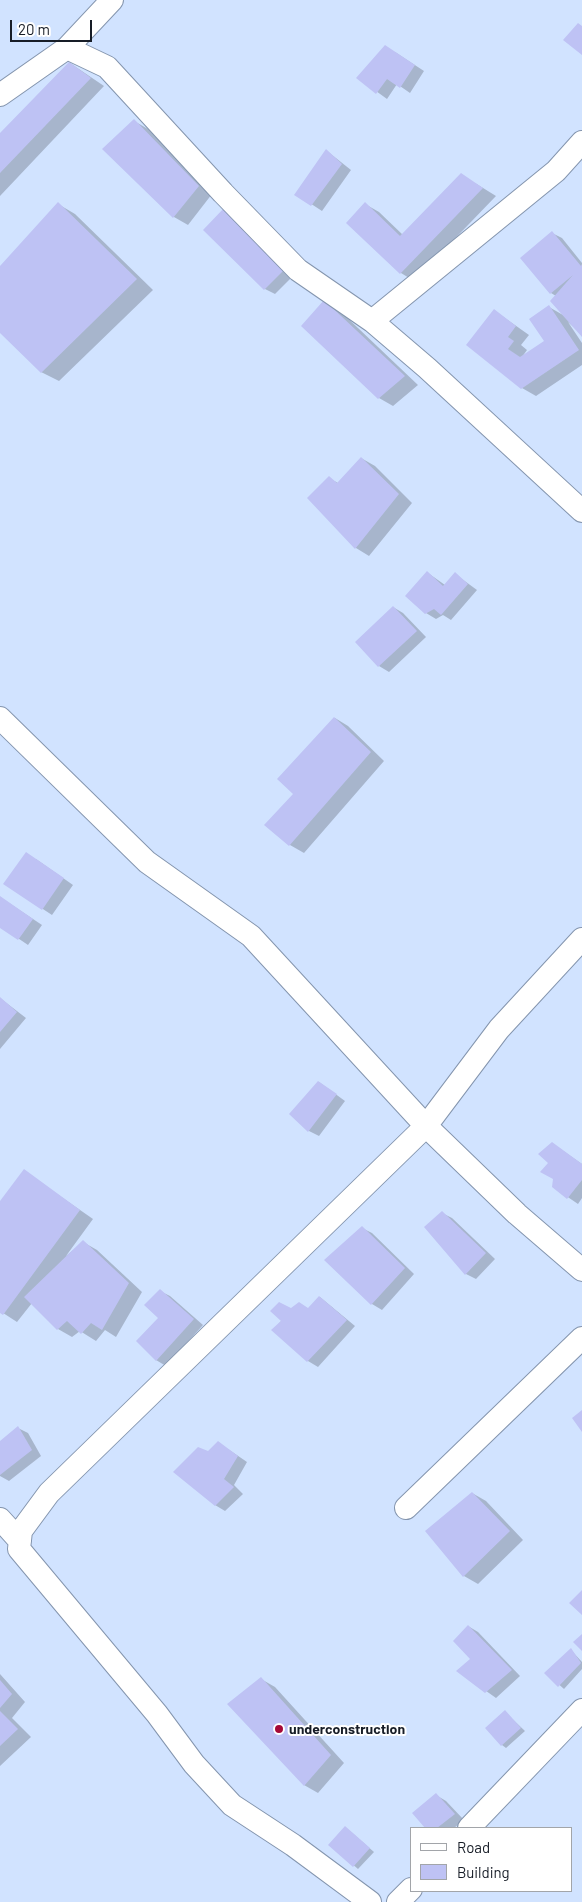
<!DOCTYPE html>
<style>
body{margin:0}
#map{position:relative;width:582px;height:1902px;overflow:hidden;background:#d1e3ff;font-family:Barlow,sans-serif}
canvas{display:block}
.legend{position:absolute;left:410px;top:1827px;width:162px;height:65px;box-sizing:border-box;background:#fff;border:1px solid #a2a5a9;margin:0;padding:6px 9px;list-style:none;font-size:15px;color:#171d27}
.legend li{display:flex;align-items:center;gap:10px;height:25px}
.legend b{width:25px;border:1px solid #a2a5a9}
.scale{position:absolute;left:10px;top:20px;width:82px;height:22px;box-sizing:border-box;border:2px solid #171d27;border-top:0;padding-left:6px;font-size:15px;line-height:18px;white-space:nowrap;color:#171d27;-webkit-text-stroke:4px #fff;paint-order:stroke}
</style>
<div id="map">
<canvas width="582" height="1902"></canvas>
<ul class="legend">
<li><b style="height:6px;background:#fff"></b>Road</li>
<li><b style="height:14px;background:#bec2f4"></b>Building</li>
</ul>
<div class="scale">20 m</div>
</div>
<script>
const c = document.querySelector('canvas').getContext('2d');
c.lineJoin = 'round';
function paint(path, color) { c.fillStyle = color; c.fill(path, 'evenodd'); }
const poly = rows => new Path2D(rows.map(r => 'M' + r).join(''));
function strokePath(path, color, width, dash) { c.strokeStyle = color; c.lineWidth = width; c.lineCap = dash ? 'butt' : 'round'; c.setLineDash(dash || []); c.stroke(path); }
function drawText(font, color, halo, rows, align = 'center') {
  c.font = font + ' Barlow,sans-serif'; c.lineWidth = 4; c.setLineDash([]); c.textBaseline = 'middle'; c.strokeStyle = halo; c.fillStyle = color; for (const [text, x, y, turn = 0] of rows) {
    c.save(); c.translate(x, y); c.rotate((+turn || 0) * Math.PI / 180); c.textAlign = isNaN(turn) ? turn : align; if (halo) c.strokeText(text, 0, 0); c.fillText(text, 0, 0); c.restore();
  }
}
paint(poly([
 [395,52,424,71,410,93,397,84,387,99,358,78],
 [70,63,104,86,0,196,0,135],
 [134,121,148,129,212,194,188,225,174,217],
 [327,151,351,170,322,211,296,194],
 [475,183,496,196,414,281,401,273,365,204,379,212,403,235],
 [58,204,75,214,153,290,59,381,41,372,0,331,0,268],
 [235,214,295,274,275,294,265,289],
 [552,233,562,238,582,263,582,335,568,322,582,343,582,365,536,396,522,388,468,345,495,311,529,335,521,345,527,350,522,357,546,341,549,307,563,315,556,296,551,293],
 [325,301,338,309,418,385,393,406,379,398],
 [361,458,375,466,412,503,369,556,356,548,309,498,329,478,338,483],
 [428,573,445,585,455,574,477,590,451,620,443,615,436,619,426,613],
 [393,607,403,613,426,637,389,672,379,666],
 [335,718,348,726,384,761,304,853,290,845,295,794],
 [36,859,73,885,52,915,5,884],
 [0,897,42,925,28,945,0,926],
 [0,998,26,1018,0,1049],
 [319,1082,345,1101,319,1136,309,1131,291,1114],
 [552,1143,582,1164,582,1198,578,1204,553,1187,554,1179,550,1163],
 [24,1171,93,1219,66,1256,83,1242,97,1250,142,1292,116,1337,105,1330,96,1341,80,1331,72,1337,58,1329,32,1303,17,1322,0,1311,0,1203],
 [442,1213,452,1218,495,1259,476,1279,466,1274],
 [362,1228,372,1233,414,1274,382,1310,372,1304,326,1260],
 [160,1291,170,1296,203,1325,166,1366,156,1360],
 [320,1297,355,1326,318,1367,308,1361,273,1330,291,1310,309,1309],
 [18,1428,28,1433,41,1456,9,1481,0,1476,0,1443],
 [228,1449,247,1462,234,1485,243,1494,225,1511,215,1505,208,1452],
 [472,1493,486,1501,523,1540,478,1584,464,1576],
 [468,1626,478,1632,520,1676,496,1698,458,1671,472,1659],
 [571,1650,582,1662,582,1669,564,1689,546,1673],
 [0,1674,25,1702,12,1718,31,1737,0,1766],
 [261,1679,275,1687,344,1763,318,1793,304,1785],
 [505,1712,525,1731,506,1748,502,1745],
 [436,1795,446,1801,464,1820,454,1828,427,1828,414,1813],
 [350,1831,374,1852,358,1869,330,1845]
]), '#0003');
paint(poly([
 [578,23,582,26,582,55,563,40],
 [385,45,415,65,400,88,387,79,376,94,356,78],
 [69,62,91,78,0,173,0,133],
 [134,119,199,186,173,218,102,149],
 [326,149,342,164,311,206,294,195],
 [461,173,483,188,400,274,346,223,365,202,400,236],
 [58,202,137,279,41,373,0,333,0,266],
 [225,207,286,268,264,290,203,230],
 [552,231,581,266,582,264,582,337,550,301,573,275,550,294,520,258],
 [324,300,405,376,378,399,301,326],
 [549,305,579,350,521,389,466,345,494,309,516,326,508,337,514,341,508,349,520,357,544,341,529,319],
 [361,457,399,494,355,549,307,498,329,476,337,483],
 [427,571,443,586,455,572,468,584,441,615,434,609,425,614,405,596],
 [393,606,417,631,378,667,355,642],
 [334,717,371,752,289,846,264,825,293,794,277,779],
 [26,852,64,878,42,910,3,884],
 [0,896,33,919,18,940,0,928],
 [0,997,17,1012,0,1032],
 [318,1081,337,1094,308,1132,289,1114],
 [552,1142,582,1164,582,1180,567,1199,552,1187,553,1179,540,1172,548,1163,538,1154],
 [24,1169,80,1210,3,1315,0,1313,0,1201],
 [442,1211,486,1253,465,1275,424,1227],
 [362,1226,405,1268,371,1305,324,1260],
 [83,1240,129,1283,102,1330,91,1323,81,1334,67,1321,57,1330,24,1297],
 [160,1289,194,1319,156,1361,136,1341,158,1318,144,1305],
 [319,1296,347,1320,307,1362,271,1330,281,1321,270,1311,279,1302,291,1308,299,1302,308,1308],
 [582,1410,582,1432,572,1418],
 [18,1426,32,1450,0,1475,0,1441],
 [218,1441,238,1456,224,1479,234,1487,215,1506,173,1472,198,1447,208,1451],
 [472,1492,510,1531,463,1577,425,1531],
 [582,1590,582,1615,569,1603],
 [468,1625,512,1670,485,1693,456,1671,470,1659,453,1641],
 [582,1634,582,1651,573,1642],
 [571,1648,581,1663,558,1687,544,1673],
 [261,1677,331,1755,304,1786,227,1704],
 [0,1680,12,1694,0,1708],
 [505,1710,521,1728,501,1746,485,1728],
 [0,1711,18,1729,0,1746],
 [436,1793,455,1814,437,1828,425,1828,412,1813],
 [345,1826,370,1848,353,1867,328,1845]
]), '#bec2f4');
const minor = poly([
 [67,48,112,0],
 [0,95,67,48,107,67,223,193,298,270,372,321,427,368,582,511],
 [372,321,556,171,582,142],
 [0,718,147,862,251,936,426,1126,517,1214,582,1270],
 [406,1508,582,1338],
 [0,1519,20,1541],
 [469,1828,582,1710],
 [370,1902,293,1845,232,1805,194,1764,157,1714,19,1549,21,1531,49,1493,426,1126,499,1029,582,939],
 [398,1902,411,1889]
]);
strokePath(minor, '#8495ae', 24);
strokePath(minor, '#fff', 22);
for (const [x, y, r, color] of [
 [279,1729,5,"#a50938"]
]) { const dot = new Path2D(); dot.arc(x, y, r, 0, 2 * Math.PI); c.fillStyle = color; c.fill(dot); strokePath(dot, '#fff', 2); }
drawText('bold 14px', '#171d27', '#fff', [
 ["underconstruction",289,1729]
], 'left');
</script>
